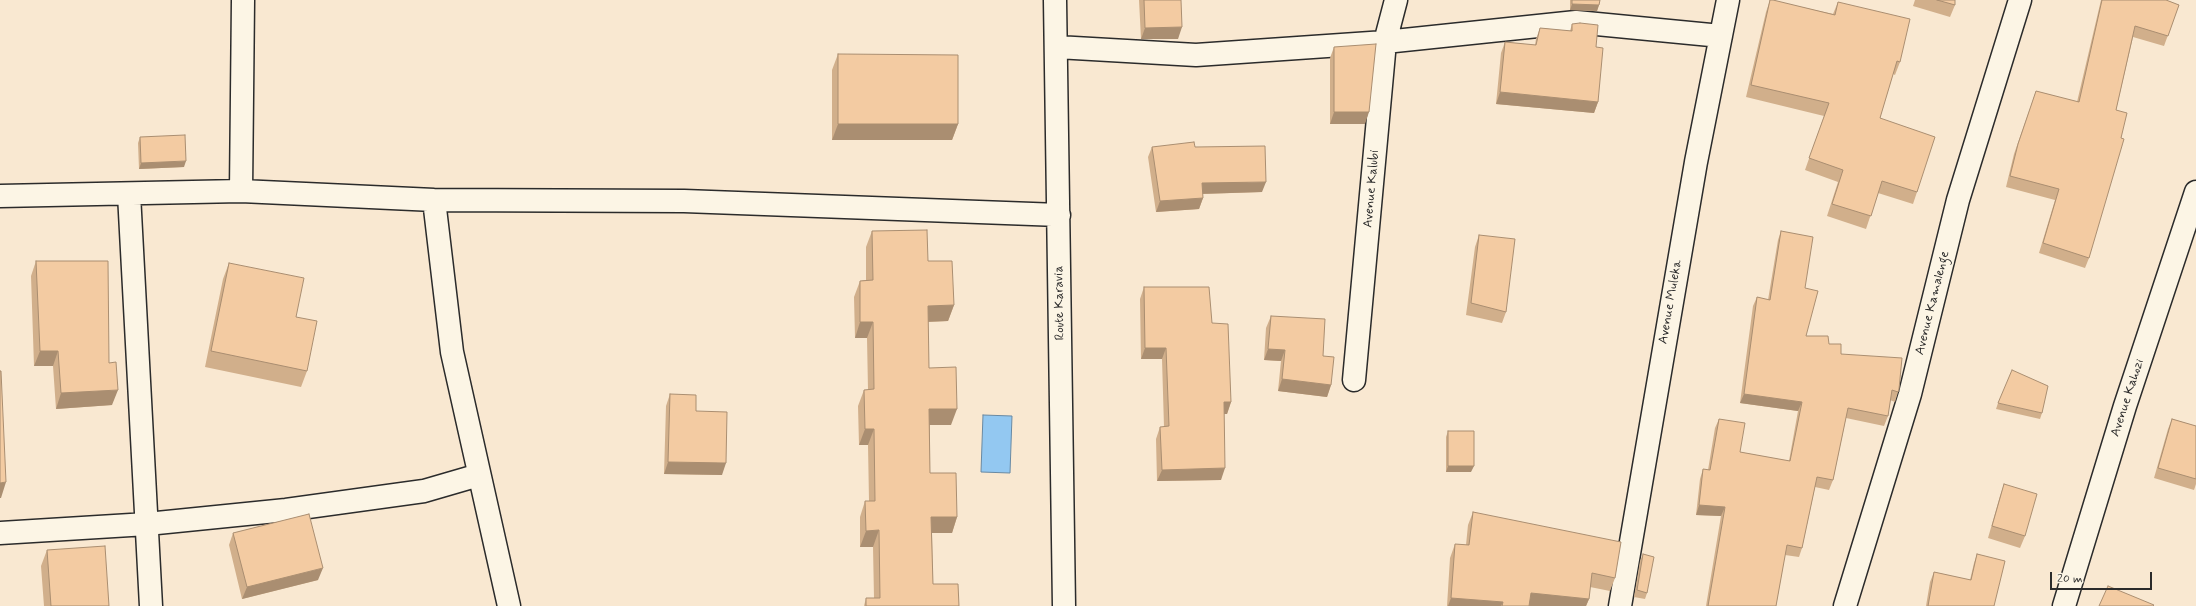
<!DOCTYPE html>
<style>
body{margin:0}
#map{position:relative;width:2196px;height:606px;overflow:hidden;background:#f9e8d1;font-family:Mynerve,sans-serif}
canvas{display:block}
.scale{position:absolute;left:2050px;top:572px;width:102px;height:18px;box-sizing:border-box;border:2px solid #2b2b2b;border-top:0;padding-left:5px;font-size:12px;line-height:14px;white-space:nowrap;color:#2b2b2b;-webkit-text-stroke:3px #fcf5e5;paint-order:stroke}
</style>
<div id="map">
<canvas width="2196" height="606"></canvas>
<div class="scale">20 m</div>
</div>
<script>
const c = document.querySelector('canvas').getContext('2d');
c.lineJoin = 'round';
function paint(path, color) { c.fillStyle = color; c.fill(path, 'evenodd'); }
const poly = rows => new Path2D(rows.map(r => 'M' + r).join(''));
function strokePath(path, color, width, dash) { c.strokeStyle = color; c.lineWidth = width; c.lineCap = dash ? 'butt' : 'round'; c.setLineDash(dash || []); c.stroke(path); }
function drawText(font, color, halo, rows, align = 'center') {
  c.font = font + ' Mynerve,sans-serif'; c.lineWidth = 3; c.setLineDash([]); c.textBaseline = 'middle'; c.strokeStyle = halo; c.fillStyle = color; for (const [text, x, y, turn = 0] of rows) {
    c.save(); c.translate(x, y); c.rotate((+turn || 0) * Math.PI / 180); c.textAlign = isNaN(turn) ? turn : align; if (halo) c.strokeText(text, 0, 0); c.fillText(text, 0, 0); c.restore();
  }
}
const water = poly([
 [983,415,1012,416,1010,473,981,472,983,415]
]);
paint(water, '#93c8f1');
strokePath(water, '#6989a2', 1);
const minor = poly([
 [1055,0,1064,606],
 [1057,47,1196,55,1385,42,1576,22,1721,36],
 [241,191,243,0],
 [129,194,151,606],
 [0,196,241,191,434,200,684,201,1059,215],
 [434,200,452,352,509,606],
 [1354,380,1385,42,1396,0],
 [0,533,147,524,286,510,424,491,479,475],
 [1620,606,1696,162,1728,0],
 [1845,606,1910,394,1958,200,2020,0],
 [2064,606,2125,406,2196,192]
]);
strokePath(minor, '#2b2b2b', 25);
strokePath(minor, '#fcf5e5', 22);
paint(poly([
 [1139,0,1181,0,1178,39,1141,39],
 [1570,0,1600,0,1599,5,1597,11,1570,10],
 [1770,0,1833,14,1838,2,1900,62,1895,75,1893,74,1880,118,1917,192,1913,204,1878,193,1866,229,1827,216,1838,182,1805,170,1824,116,1746,97,1766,12],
 [1915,0,1955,0,1955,5,1950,17,1913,6],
 [2101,0,2166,0,2179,5,2164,46,2133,37,2116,110,2089,258,2085,268,2039,253,2055,200,2006,187,2014,154,2036,91,2077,102],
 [1572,24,1596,47,1598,102,1594,113,1496,104,1501,53,1505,42,1535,45,1536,39,1540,28,1570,31],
 [1334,47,1365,124,1330,124,1330,58],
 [838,54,958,124,952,140,832,140,832,70],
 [140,137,184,167,139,169,138,143],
 [1152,147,1195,147,1262,192,1202,194,1203,198,1199,209,1156,212,1148,157],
 [872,231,928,261,954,305,948,321,928,322,929,368,951,425,930,425,930,473,957,517,952,533,932,533,933,584,959,606,864,606,866,598,874,598,873,547,860,547,860,517,865,501,869,501,868,445,859,445,858,406,864,390,868,390,867,338,855,338,854,297,860,281,866,280,866,247],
 [1781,231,1805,288,1806,336,1829,344,1841,354,1899,389,1895,402,1890,400,1888,416,1884,426,1846,418,1833,480,1829,490,1815,487,1802,548,1799,557,1785,555,1776,606,1706,606,1721,516,1696,515,1700,479,1703,469,1708,470,1715,428,1719,419,1740,452,1789,461,1798,411,1740,403,1753,306,1757,297,1768,300,1778,240],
 [1479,235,1506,312,1502,323,1466,315,1475,247],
 [36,261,109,363,112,405,56,409,53,366,34,366,31,276],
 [229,263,307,371,301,387,205,367,223,279],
 [1144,287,1212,323,1231,402,1227,414,1224,414,1221,480,1157,481,1156,439,1160,427,1164,427,1162,359,1141,359,1140,299],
 [1271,316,1323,356,1331,385,1327,397,1278,391,1281,361,1264,360,1266,328],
 [670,394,696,411,722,475,664,474,666,406],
 [1998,403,2042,413,2040,419,1996,409],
 [2172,419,2196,426,2196,484,2194,490,2154,478,2168,429],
 [1448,431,1471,472,1446,472,1446,437],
 [2004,484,2025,536,2020,548,1988,538,2000,496],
 [1473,512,1615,578,1610,591,1590,587,1589,599,1586,606,1447,606,1450,558,1455,544,1466,545,1468,525],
 [233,533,318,580,242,599,229,545],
 [47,550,109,606,44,606,41,566],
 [1643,554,1647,593,1645,599,1634,597,1640,561],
 [1977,554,1994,606,1926,606,1930,582,1934,572,1970,580,1974,563]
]), '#d1af8b');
paint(poly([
 [1572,4,1599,5,1597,11,1570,10],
 [1182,27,1178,39,1141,39,1145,28],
 [1500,92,1598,102,1594,113,1496,104],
 [1334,112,1369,112,1365,124,1330,124],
 [838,124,958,124,952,140,832,140],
 [186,161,184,167,139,169,141,163],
 [1266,182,1262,192,1198,194,1202,183],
 [1203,198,1199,209,1156,212,1160,201],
 [954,305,948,321,922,322,928,306],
 [860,322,873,322,867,338,855,338],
 [1145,348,1166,348,1162,359,1141,359],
 [1268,349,1285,350,1281,361,1264,360],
 [40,351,58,351,53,366,34,366],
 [1282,379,1331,385,1327,397,1278,391],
 [118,390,112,405,56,409,61,393],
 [1744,394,1802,402,1798,411,1740,403],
 [1224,402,1231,402,1227,414,1219,414],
 [929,409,957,409,951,425,923,425],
 [865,429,874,429,868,445,859,445],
 [668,462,726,463,722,475,664,474],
 [1448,466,1474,466,1471,472,1446,472],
 [1225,468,1221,480,1157,481,1162,470],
 [6,482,1,498,0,498,0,483],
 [1699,505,1725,507,1721,516,1696,515],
 [931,517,957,517,952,533,925,533],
 [879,530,873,547,860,547,866,531],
 [323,568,318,580,242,599,247,587],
 [1531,593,1589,599,1586,606,1526,606],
 [1451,598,1503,602,1501,606,1448,606]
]), '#aa8e71');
const building = poly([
 [1144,0,1181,0,1182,27,1145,28,1144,0],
 [1572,0,1600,0,1599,5,1572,4,1572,0],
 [1770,0,1773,0,1835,15,1838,2,1910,19,1900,62,1897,61,1880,118,1935,137,1917,192,1882,181,1871,216,1832,204,1843,170,1809,158,1829,103,1751,85,1770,0],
 [1937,0,1955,0,1955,5,1937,0],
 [2102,0,2166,0,2179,5,2168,36,2135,26,2116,110,2127,113,2121,138,2124,139,2089,258,2043,243,2059,189,2010,176,2018,144,2036,91,2079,102,2102,0],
 [1580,23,1598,25,1596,47,1603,48,1598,102,1500,92,1505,42,1536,45,1540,28,1572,31,1572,24,1580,23],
 [1376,44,1369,112,1334,112,1334,47,1376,44],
 [838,54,958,55,958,124,838,124,838,54],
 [185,135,186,161,141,163,140,137,185,135],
 [1194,142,1195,147,1265,146,1266,182,1202,183,1203,198,1160,201,1152,147,1194,142],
 [927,230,928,261,952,261,954,305,928,306,929,368,956,367,957,409,929,409,930,473,956,473,957,517,931,517,933,584,958,584,959,606,866,606,866,598,880,598,879,530,866,531,865,501,875,501,874,429,865,429,864,390,874,389,873,322,860,322,860,281,873,280,872,231,927,230],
 [1781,231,1813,237,1805,288,1818,291,1806,336,1828,336,1829,344,1841,344,1841,354,1902,358,1899,389,1898,392,1892,390,1888,416,1848,408,1833,480,1817,477,1802,548,1787,545,1776,606,1708,606,1725,507,1699,505,1703,469,1710,470,1719,419,1745,423,1740,452,1790,461,1802,402,1744,394,1757,297,1770,300,1781,231],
 [1479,235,1515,239,1506,312,1471,303,1479,235],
 [36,261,108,261,109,363,116,362,118,390,61,393,58,351,40,351,36,261],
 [229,263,304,278,296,317,317,321,307,371,211,351,229,263],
 [1144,287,1209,287,1212,323,1228,324,1231,402,1224,402,1225,468,1162,470,1160,427,1169,426,1166,348,1145,348,1144,287],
 [1271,316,1325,319,1323,356,1334,357,1331,385,1282,379,1285,350,1268,349,1271,316],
 [2012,370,2048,386,2042,413,1998,403,2012,370],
 [0,371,1,371,6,482,0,483,0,371],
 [670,394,696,395,696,411,727,412,726,463,668,462,670,394],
 [2172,419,2196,426,2196,479,2158,468,2172,419],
 [1448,431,1474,431,1474,466,1448,466,1448,431],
 [2004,484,2037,494,2025,536,1992,526,2004,484],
 [1473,512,1621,542,1615,578,1592,573,1589,599,1531,593,1529,606,1502,606,1503,602,1451,598,1455,544,1469,545,1473,512],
 [309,514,323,568,247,587,233,533,309,514],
 [105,546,109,606,51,606,47,550,105,546],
 [1643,554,1654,557,1647,593,1637,590,1643,554],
 [1977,554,2005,561,1994,606,1928,606,1934,572,1971,580,1977,554],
 [2108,586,2154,605,2153,606,2099,606,2108,586]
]);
paint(building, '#f3cba2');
strokePath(building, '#aa8e71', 1);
drawText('13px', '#2b2b2b', '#fcf5e5', [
 ["Avenue Kalubi",1372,189,-85],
 ["Avenue Muleka",1671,302,-80],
 ["Route Karavia",1060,303,-91],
 ["Avenue Kamalenge",1933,303,-76],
 ["Avenue Kahozi",2128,398,-72]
]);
</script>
